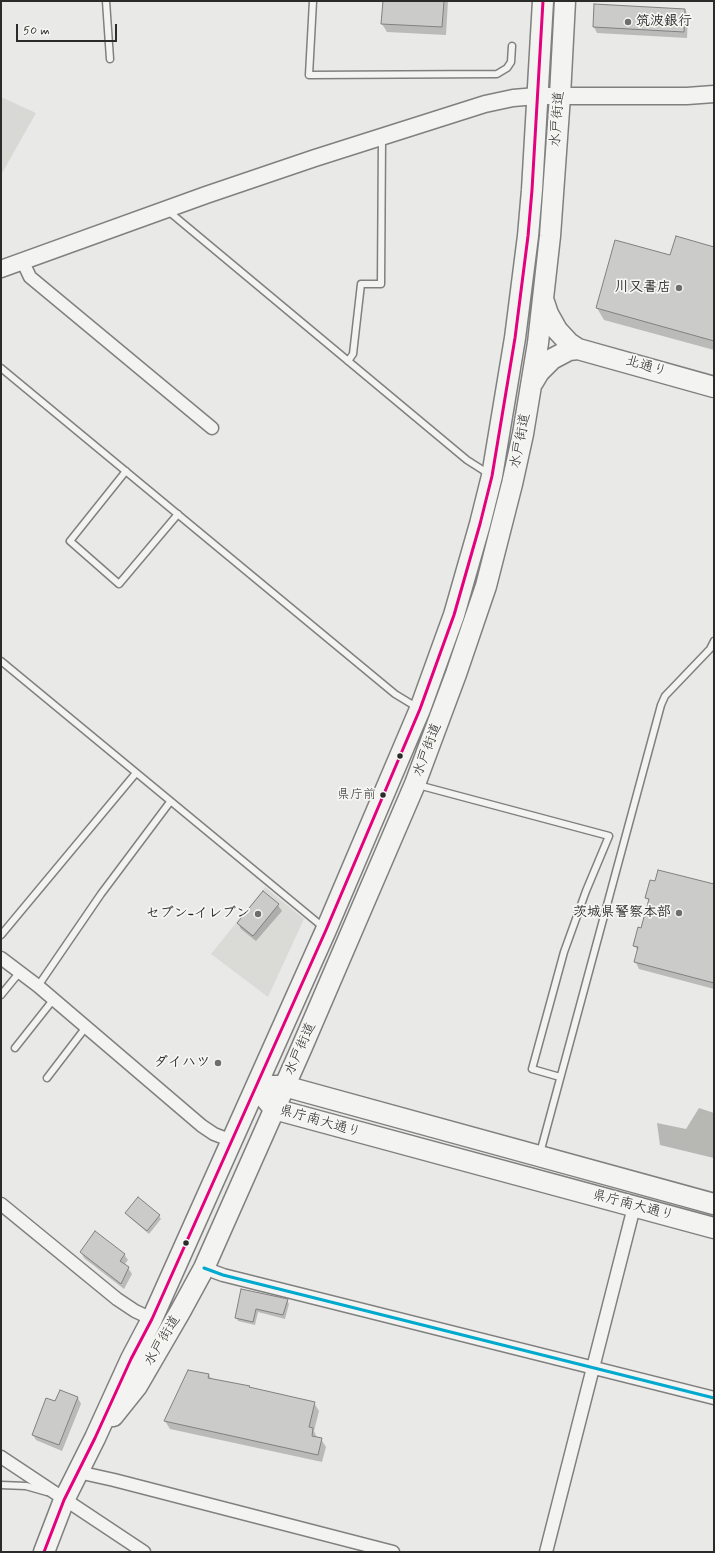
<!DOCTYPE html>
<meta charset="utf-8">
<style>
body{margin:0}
#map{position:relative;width:715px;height:1553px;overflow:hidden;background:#e9e9e7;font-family:Mynerve,sans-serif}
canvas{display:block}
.frame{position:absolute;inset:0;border:2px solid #2b2b2b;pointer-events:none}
.scale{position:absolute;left:16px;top:24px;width:101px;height:18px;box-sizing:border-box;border:2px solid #2b2b2b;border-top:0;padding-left:5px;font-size:12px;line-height:14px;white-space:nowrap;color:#2b2b2b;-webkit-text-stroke:3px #f6f6f2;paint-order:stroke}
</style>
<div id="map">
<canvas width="715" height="1553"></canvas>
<div class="frame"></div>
<div class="scale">50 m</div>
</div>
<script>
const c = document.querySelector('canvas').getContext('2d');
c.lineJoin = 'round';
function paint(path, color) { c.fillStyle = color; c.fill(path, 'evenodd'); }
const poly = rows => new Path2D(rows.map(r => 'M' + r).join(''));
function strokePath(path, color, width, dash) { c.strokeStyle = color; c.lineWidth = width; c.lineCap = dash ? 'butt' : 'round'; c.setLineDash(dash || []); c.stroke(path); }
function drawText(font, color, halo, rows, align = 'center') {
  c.font = font + ' Mynerve,"Klee One",sans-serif'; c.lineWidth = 3.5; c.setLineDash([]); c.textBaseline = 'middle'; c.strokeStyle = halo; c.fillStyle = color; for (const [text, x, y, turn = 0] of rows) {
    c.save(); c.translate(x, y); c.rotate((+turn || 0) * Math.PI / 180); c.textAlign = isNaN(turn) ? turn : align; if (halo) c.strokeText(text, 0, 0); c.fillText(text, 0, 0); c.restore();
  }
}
paint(poly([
 [265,887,304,919,268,997,211,954]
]), '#dadad7');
paint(poly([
 [1,97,36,113,1,175]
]), '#d8d8d5');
paint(poly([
 [699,1108,714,1113,714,1158,660,1145,657,1123,686,1129]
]), '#b7b7b4');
paint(poly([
 [384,1,448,1,446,35,387,32,382,24],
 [595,5,685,10,688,15,687,38,597,33,594,27],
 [714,248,714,350,604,320,597,308],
 [714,885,714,989,639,969,635,961,638,951,634,945,642,930,649,902,647,898],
 [278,905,282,911,256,941,241,929,238,923],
 [127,1213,159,1216,161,1219,149,1234,129,1217],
 [81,1252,124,1254,128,1260,124,1265,128,1268,132,1274,124,1289,84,1258],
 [242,1290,287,1300,289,1304,285,1319,258,1312,255,1325,238,1321,236,1317],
 [188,1371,209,1375,212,1380,249,1387,250,1389,314,1403,319,1411,314,1431,317,1438,321,1439,326,1447,322,1462,170,1429,165,1421],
 [60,1391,78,1398,81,1404,62,1451,36,1440,33,1435,55,1403]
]), '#0003');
const building = poly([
 [383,1,444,1,442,27,381,24,383,1],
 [594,4,685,9,684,32,593,27,594,4],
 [676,236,714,247,714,341,596,308,615,240,670,255,676,236],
 [658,870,714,884,714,983,634,962,638,947,633,946,638,927,641,928,649,899,645,898,650,880,655,881,658,870],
 [263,891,279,904,253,936,237,923,263,891],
 [138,1197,160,1215,147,1231,125,1213,138,1197],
 [95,1231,125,1254,120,1261,129,1267,121,1284,80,1252,95,1231],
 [241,1289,288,1299,283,1315,256,1309,253,1322,235,1318,241,1289],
 [188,1370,209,1374,208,1378,250,1386,249,1387,315,1402,309,1427,313,1428,312,1436,322,1438,318,1455,164,1421,188,1370],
 [60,1390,78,1397,59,1445,32,1435,46,1398,55,1401,60,1390]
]);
paint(building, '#cbcbca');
strokePath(building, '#808080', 1);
const service = poly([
 [106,1,110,59],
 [313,1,309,75,497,74,507,68,511,62,512,46],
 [167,210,467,460,489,474],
 [348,361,353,354,361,284,381,284,382,138],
 [1,368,395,694,418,708],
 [126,471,70,541,119,584,178,514],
 [1,661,323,927],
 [418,785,609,836,586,891,564,952,532,1069,560,1077],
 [1,935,136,773],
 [38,986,101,894,170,802],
 [1,995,19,973],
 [15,1048,53,1000],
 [47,1078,86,1027],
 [540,1153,661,705,665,696,710,649,714,641],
 [1,1485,26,1486,47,1492]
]);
const minor = poly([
 [22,260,30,277,212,428],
 [1,958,38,986,202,1126,214,1134,232,1141],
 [1,1204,117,1299,135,1311,152,1319],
 [204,1268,223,1275,714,1398],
 [1,1457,144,1552],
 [78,1472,114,1480,393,1552],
 [546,1552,634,1207]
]);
const tertiary = poly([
 [1,269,206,195,315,158,485,104,513,98,537,96,687,96,714,94]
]);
const primary = poly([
 [544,302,548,314,557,330,569,343,578,349,714,387],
 [533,382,539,372,552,359,569,350,578,349],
 [272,1086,284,1086,714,1204],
 [265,1098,274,1109,714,1228],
 [113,1416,137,1386,180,1312,204,1268,302,1047,415,784,456,674,486,586,512,484,523,434,538,343,550,236,560,96,565,1],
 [44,1552,64,1500,95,1438,131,1359,152,1319,326,930,420,709,454,615,480,524,492,476,515,338,528,236,532,190,543,1]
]);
strokePath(service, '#808080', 9);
strokePath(minor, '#808080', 15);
strokePath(tertiary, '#808080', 19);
strokePath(primary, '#808080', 23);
strokePath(service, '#f3f3f1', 6);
strokePath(minor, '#f3f3f1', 12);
strokePath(tertiary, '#f3f3f1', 16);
strokePath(primary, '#f3f3f1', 20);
strokePath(poly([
 [44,1552,64,1500,95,1438,131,1359,152,1319,326,930,420,709,454,615,480,524,492,476,515,338,528,236,532,190,543,1]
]), '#e5007d', 3);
strokePath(poly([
 [204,1268,223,1275,714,1398]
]), '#00a9ce', 3);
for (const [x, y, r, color] of [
 [628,22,4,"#6e6e6d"],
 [679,288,4,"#6e6e6d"],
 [400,756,3.5,"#2b2b2b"],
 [383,795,3.5,"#2b2b2b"],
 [679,913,4,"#6e6e6d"],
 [258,914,4,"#6e6e6d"],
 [218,1063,4,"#6e6e6d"],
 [186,1243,3.5,"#2b2b2b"]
]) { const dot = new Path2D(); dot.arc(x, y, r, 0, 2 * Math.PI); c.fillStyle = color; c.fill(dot); strokePath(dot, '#f6f6f2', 1.5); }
drawText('13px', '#2b2b2b', '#f6f6f2', [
 ["県庁前",376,795]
], 'right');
drawText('bold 14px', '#2b2b2b', '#f6f6f2', [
 ["筑波銀行",636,22,"left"],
 ["川又書店",671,288],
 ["茨城県警察本部",671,913],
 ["セブン-イレブン",250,914],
 ["ダイハツ",210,1063]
], 'right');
drawText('14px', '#2b2b2b', '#f6f6f2', [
 ["水戸街道",558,119,-86],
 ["北通り",646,367,16],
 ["水戸街道",521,441,-79],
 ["水戸街道",428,750,-69],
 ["水戸街道",301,1049,-66],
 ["県庁南大通り",320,1122,16],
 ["県庁南大通り",633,1206,15],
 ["水戸街道",163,1341,-59]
]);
</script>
